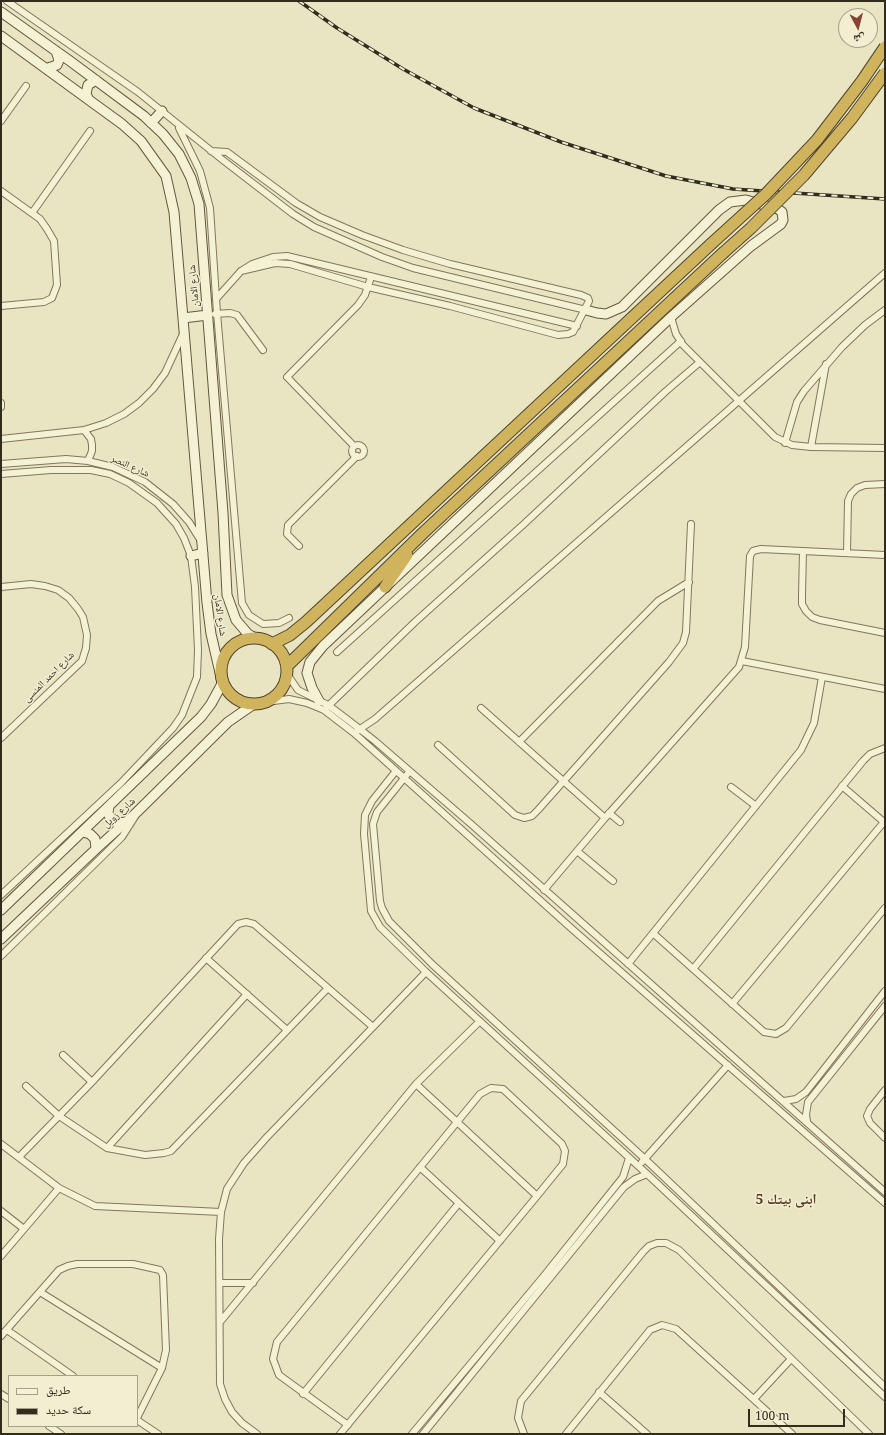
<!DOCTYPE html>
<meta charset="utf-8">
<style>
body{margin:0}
#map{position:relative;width:886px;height:1435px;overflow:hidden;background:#e9e5c3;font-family:"Noto Serif","Noto Naskh Arabic",serif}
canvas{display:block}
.frame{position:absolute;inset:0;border:2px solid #322c1e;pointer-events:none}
.legend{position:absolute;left:8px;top:1375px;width:130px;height:52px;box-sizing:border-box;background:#f1eed2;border:1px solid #a5a08a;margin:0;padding:5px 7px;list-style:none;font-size:12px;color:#322c1e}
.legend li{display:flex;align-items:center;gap:8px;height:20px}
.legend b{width:20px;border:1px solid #a5a08a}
.north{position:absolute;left:838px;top:8px;width:40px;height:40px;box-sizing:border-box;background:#f1eed2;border:1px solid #a5a08a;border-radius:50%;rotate:173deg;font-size:11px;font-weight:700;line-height:16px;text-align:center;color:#322c1e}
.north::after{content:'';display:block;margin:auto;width:14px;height:18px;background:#894333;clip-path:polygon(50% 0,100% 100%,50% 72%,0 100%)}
.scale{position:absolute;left:748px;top:1409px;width:97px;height:18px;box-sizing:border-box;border:2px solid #322c1e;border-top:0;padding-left:5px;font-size:12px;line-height:14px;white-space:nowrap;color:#322c1e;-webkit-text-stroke:3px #f1eed2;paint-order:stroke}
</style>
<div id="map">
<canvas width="886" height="1435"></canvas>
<div class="frame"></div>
<ul class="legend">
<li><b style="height:5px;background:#f4f1d5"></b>طريق</li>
<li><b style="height:5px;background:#322c1e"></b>سكة حديد</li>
</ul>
<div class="north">ش</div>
<div class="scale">100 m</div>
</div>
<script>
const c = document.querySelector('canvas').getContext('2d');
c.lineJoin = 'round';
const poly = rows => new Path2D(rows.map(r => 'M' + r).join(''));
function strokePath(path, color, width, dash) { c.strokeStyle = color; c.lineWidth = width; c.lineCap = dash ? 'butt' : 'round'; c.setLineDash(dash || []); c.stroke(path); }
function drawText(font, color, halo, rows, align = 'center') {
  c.font = font + ' "Noto Serif","Noto Naskh Arabic",serif'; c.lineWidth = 3; c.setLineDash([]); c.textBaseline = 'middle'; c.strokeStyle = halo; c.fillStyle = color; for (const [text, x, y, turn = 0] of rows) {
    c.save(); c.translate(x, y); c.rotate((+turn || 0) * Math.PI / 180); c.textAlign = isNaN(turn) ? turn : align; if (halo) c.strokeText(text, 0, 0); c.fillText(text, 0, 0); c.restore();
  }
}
const street = poly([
 [7,1,138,92,224,161,293,214,314,227,382,257,413,268,586,310],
 [1,121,26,86],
 [179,128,200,171,210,208,217,313,242,603,249,615,263,624,279,623,289,618],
 [211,151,227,152,296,203,320,217,362,235,403,250,450,264,581,295,588,298,589,301,573,332,568,334,558,335,450,306,368,287,290,264,275,263,241,271],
 [1,191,40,219,47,229,54,241,57,285,52,298,44,302,1,306],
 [32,213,90,131],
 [216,299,241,271,252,264,273,257,287,256,577,326],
 [215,314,230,313,237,315,263,350],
 [671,317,676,334,683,345,775,437,792,445,811,447,885,448],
 [1,403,1,407],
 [84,430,91,439,92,445,92,451,88,461],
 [1,439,84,430,106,423,124,414,139,403,153,389,165,373,183,334],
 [785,443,797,402,804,391,842,347,865,325,885,310],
 '352 451a6 6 0 1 1 12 0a6 6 0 1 1-12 0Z',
 [354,446,287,377,358,305,365,295,371,277],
 [811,447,826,364],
 [1,464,66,459,88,461,113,467,145,482,173,504,189,522,201,541],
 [1,474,51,470,91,470,110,474,129,483,157,503,176,524,184,538,191,556,195,587,198,650,197,677,182,715,173,728,121,783,1,895],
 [299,546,287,534,288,525,357,456],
 [803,551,802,596,802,604,806,611,812,617,820,620,885,633],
 [847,553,848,501,851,494,857,488,865,485,885,484],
 [1,587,31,584,45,586,58,590,69,598,78,609,83,617,87,635,86,648,82,661,1,738],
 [337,652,681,341],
 [742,661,885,689],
 [287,674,298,690,328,705,348,720,375,741,471,824,885,1192],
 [266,702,289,699,307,703,324,710,354,733,571,928,885,1203],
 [327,707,415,622,524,524,665,392,700,362],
 [481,708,605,818],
 [357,731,375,719,885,273],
 [519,742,658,601,689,582],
 [438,745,515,815,524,818,532,816,538,810,669,662,683,643,686,632,691,524],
 [395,772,372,801,365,815,364,834,371,911,380,927,426,972,647,1174,885,1397],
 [409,772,377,812,373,824,380,901,382,908,389,921,432,964,645,1159,885,1387],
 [842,786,885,823],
 [731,787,756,806],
 [609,813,620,822],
 [577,851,613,881],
 [544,890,605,818,739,667,745,647,750,556,753,551,761,549,885,555],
 [654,934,764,1032,776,1034,786,1028,885,908],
 [1,956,122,837,136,815],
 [206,958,287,1030],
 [628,964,801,750,814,723,822,677],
 [693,969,863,761,870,754,885,748],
 [732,1004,884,822],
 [63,1055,92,1082],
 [416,1084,537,1196],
 [26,1086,59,1116,107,1148,145,1155,164,1153,171,1151,328,988],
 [885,1090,870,1109,867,1116,870,1123,885,1138],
 [784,1101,796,1099,806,1092,885,991],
 [807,1121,806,1115,808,1102,885,1006],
 [1,1144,59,1188,95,1206,221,1212],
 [107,1148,247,994],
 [19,1157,92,1082,238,924,246,922,254,924,373,1027],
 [642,1162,728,1065],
 [420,1167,500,1241],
 [1,1211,24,1229],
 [1,1256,59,1188],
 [220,1283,253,1283],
 [40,1292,162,1368],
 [220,1322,416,1084,480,1021],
 [7,1330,73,1376],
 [1,1336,59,1270,68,1266,77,1264,133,1264,160,1270,163,1275,166,1350,162,1368,137,1418],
 [599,1392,647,1434],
 [1,1394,9,1399],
 [303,1394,459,1203],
 [754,1399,791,1359],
 [137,1420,158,1434],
 [49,1426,61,1434],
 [257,1434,242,1423,232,1412,225,1399,220,1384,219,1239,221,1212,227,1189,244,1163,267,1137,426,972],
 [340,1434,537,1196,563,1164,565,1151,562,1144,503,1089,491,1088,480,1094,277,1342,273,1359,279,1375,348,1425],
 [412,1434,543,1277,623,1177,629,1158],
 [423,1434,624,1187,635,1179,647,1174],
 [524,1434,518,1418,521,1401,643,1252,649,1246,657,1243,666,1243,679,1250,869,1434],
 [566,1434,650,1330,662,1325,676,1329,792,1434]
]);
const secondary = poly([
 [1,12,70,61,144,116,163,134,179,154,191,178,199,204,223,513,227,595,236,620,248,634,255,638],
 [1,36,122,124,141,141,166,176,174,212,207,603,211,634,221,677],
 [48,68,57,65,59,60,56,51],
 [88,98,86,94,88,85,96,80],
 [151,123,162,111],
 [183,318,208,315],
 [191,556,203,553],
 [319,701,312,688,307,673,310,662,323,646,671,317,751,246,781,224,783,220,782,212,778,209,746,200,730,202,719,210,622,307,606,314,597,313,586,310],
 [109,806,108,813,111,820,118,823,126,822],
 [83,832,90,834,95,839,96,849],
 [1,910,201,717,211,704,223,682],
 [1,939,96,849,137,812,228,722,254,704]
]);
const highway = poly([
 [385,587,407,555],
 '221 671a33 33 0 1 1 66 0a33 33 0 1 1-66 0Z',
 [272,644,290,635,306,622,711,244],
 [287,666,423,533,723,253]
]);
strokePath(street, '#81775c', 8);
strokePath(secondary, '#63583f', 11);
strokePath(highway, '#4f4530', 13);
strokePath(street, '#f4f1d5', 6);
strokePath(secondary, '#f4f1d5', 9);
strokePath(highway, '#cfb35d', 11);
const rail = poly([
 [299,1,337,28,403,69,474,108,561,142,666,176,733,189,885,199]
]);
strokePath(rail, '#322c1e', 3.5);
strokePath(rail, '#f1eed2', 2, [6]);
const highwayBridge = poly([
 [711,244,766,194,817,140,862,81,885,47],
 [723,253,751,228,804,175,852,118,885,73]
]);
strokePath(highwayBridge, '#4f4530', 13, []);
strokePath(highwayBridge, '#cfb35d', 11);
drawText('10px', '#322c1e', '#f1eed2', [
 ["شارع الامان",194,286,-95],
 ["شارع النصر",130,466,24],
 ["شارع الامان",220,615,82],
 ["شارع احمد المنسى",49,677,-45],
 ["شارع زويل",119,813,-42]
]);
drawText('bold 14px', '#5a3923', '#f1eed2', [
 ["ابنى بيتك 5",786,1200]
]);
</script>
